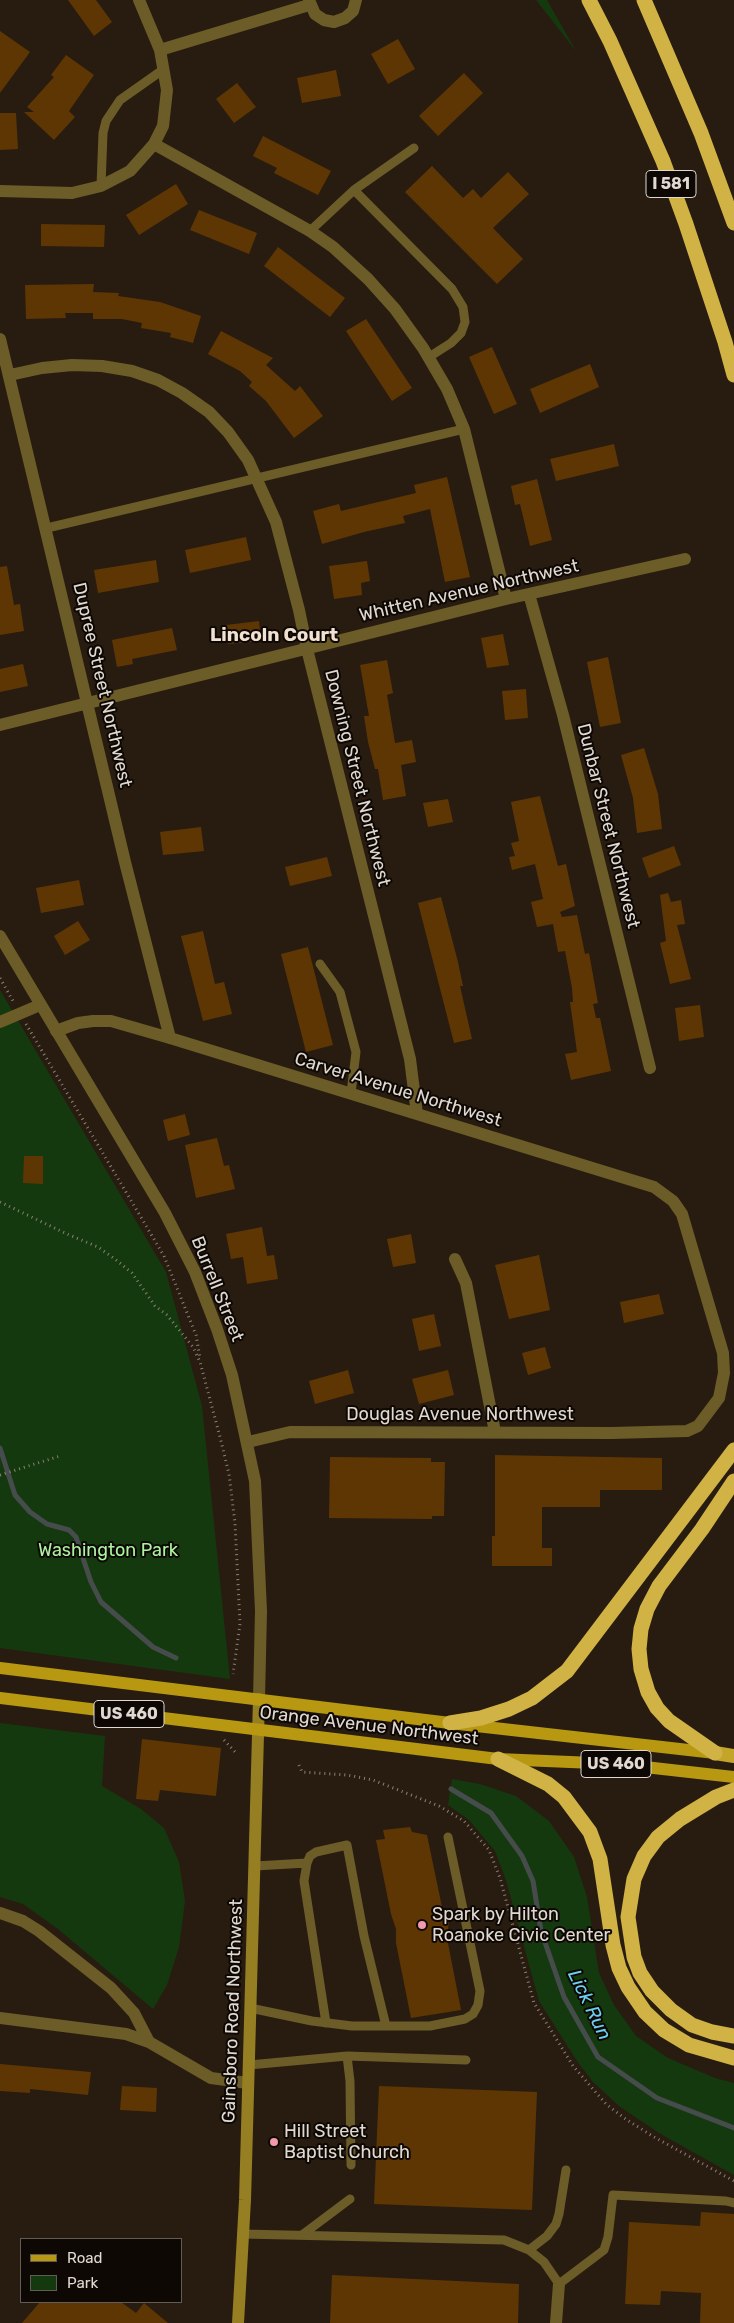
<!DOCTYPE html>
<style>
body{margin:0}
#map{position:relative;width:734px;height:2323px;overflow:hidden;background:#281c10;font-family:Rubik,sans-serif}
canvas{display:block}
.legend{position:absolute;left:20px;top:2238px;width:162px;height:65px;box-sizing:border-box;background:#0d0804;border:1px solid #625c56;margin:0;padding:6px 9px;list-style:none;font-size:15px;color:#e1d9d1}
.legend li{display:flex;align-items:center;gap:10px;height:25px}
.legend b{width:25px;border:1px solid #625c56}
</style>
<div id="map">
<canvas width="734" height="2323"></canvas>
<ul class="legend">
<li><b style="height:6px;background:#b89810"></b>Road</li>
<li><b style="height:14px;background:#15390e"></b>Park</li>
</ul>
</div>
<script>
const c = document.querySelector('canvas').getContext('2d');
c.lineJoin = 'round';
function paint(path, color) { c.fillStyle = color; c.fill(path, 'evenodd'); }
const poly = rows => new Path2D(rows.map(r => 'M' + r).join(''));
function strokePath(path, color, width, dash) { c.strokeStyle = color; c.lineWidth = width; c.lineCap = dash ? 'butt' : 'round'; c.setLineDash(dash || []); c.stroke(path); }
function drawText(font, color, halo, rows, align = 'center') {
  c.font = font + ' Rubik,sans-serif'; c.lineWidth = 4; c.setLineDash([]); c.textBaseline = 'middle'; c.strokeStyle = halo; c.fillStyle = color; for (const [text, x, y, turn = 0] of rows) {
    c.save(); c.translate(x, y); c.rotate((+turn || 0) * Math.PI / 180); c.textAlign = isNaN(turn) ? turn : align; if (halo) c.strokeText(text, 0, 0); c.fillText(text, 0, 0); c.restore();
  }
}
paint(poly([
 [536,0,547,0,576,51],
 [0,990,166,1272,202,1406,230,1679,0,1648],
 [0,1723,105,1736,102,1786,141,1809,164,1828,179,1862,185,1901,179,1947,167,1985,153,2009,58,1929,23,1904,0,1897],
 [452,1779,480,1784,516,1796,549,1821,574,1857,587,1897,599,1973,614,2005,636,2036,668,2058,715,2078,734,2083,734,2175,659,2133,619,2106,593,2082,577,2061,539,2001,506,1880,495,1851,469,1820,448,1805]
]), '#15390e');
strokePath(poly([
 [0,1448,15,1495,30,1512,47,1524,69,1530,76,1537,91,1582,101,1602,153,1647,176,1658],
 [451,1789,491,1813,522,1856,533,1881,541,1931,564,1997,598,2057,657,2098,734,2128]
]), '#464c4c', 5);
paint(poly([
 [68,0,96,0,112,22,94,36],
 [0,31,30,52,0,93],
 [398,39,415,69,388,84,371,54],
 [66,55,94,75,69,111,75,117,54,140,24,112,34,112,27,107,54,77,51,75],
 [336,70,341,96,302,103,297,78],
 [464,73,483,93,438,136,419,116],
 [237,83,256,107,234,123,216,99],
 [0,113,16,113,18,149,0,150],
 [263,136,331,171,318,195,274,173,277,168,253,156],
 [432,166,463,198,473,189,481,198,508,172,529,194,493,228,523,259,497,284,405,192],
 [176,184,188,204,139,235,126,215],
 [199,210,257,233,249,254,190,230],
 [41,224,105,225,104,247,41,246],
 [278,247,345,298,330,317,264,266],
 [94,284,93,292,119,293,118,296,160,302,201,316,193,343,170,337,171,333,141,328,142,323,122,319,93,319,93,313,65,313,66,318,26,319,25,285],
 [366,319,412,388,392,401,346,331],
 [221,331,273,358,266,365,295,391,300,386,323,416,294,438,266,401,249,386,252,382,240,371,208,354],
 [492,347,517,404,494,414,469,357],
 [590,364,599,387,540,413,530,389],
 [614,444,619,466,556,481,550,459],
 [447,477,470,577,445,582,430,509,403,516,405,523,364,532,322,544,313,511,339,504,341,511,416,493,414,485],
 [537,479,552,540,530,546,520,504,515,505,511,486],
 [246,537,251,560,190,573,185,550],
 [156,560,159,582,98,593,94,570],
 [367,561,370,581,361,583,362,595,334,599,329,566],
 [7,566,14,605,20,604,24,631,0,635,0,567],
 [259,621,261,641,228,644,226,625],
 [172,628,177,650,132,659,133,664,117,667,112,640],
 [503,634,509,665,487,668,481,638],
 [608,657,621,723,600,727,587,662],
 [387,660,393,693,387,695,395,743,412,740,416,762,401,765,406,796,383,800,378,769,375,769,368,742,364,716,369,716,360,665],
 [23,664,28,686,0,692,0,669],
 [526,689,528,718,505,720,502,691],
 [644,748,658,794,662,829,637,833,633,798,621,755],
 [540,796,558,866,566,864,575,906,560,912,562,917,577,915,585,954,589,953,598,1003,593,1004,596,1018,600,1018,611,1071,571,1080,565,1054,577,1052,570,1002,573,1002,572,988,565,951,558,952,553,924,537,927,531,902,543,899,535,864,512,870,509,857,515,856,511,843,519,841,511,802],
 [448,799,453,822,428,827,423,803],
 [201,827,204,851,163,855,160,832],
 [674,846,681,865,649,878,642,858],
 [327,857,332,876,290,886,285,867],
 [79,880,84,905,41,913,36,888],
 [668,893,671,902,681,900,685,924,677,925,691,979,670,984,660,943,666,941,660,895],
 [441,897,458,962,463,986,460,986,472,1039,454,1043,418,903],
 [78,921,90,940,65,955,54,936],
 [203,931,215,984,224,982,232,1014,203,1021,181,936],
 [308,947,333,1045,306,1052,281,954],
 [700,1005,704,1037,679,1041,675,1008],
 [185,1114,190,1135,168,1141,163,1120],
 [217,1138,224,1166,229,1165,235,1189,196,1198,185,1145],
 [24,1156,43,1156,43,1184,23,1183],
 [262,1227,267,1256,274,1255,278,1279,247,1284,243,1257,231,1259,226,1234],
 [411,1234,416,1263,393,1267,387,1239],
 [539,1255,550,1310,509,1319,495,1265],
 [659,1294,664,1314,624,1323,620,1302],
 [434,1314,441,1346,419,1351,412,1319],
 [545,1347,551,1368,528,1375,522,1353],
 [348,1370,354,1393,315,1404,309,1381],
 [448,1370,454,1395,419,1404,412,1379],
 [495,1455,662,1458,662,1490,600,1490,600,1507,542,1507,542,1548,552,1548,552,1566,492,1566,492,1536,495,1536],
 [330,1457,431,1458,431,1462,445,1462,444,1516,432,1516,432,1519,329,1518],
 [142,1739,221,1748,216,1796,160,1790,158,1801,136,1799],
 [410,1827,412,1832,427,1835,442,1907,449,1921,447,1938,461,2010,411,2018,396,1943,396,1929,391,1914,376,1840,385,1839,383,1830],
 [0,2064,91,2072,88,2095,30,2089,30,2093,0,2091],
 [122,2086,157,2088,156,2112,120,2110],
 [379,2086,537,2092,532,2210,374,2204],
 [701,2212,734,2214,734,2323,700,2323,701,2293,661,2291,660,2305,625,2304,629,2222,700,2226],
 [332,2275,519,2284,518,2323,330,2323],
 [40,2302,121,2302,136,2313,144,2303,168,2323,22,2323]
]), '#5e3604');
strokePath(poly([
 [0,978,13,1001],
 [26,1024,164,1256,196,1335,200,1358],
 [0,1202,67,1234,98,1247,115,1259,132,1273,155,1306,167,1315,193,1347,200,1362,220,1437,229,1474,235,1523,240,1624,233,1674],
 [0,1475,60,1456],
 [224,1740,237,1754],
 [299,1765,302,1772,347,1775,373,1780,439,1806,464,1821,489,1850,500,1878,534,2003,573,2066,606,2104,624,2118,654,2137,734,2181]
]), '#8b8177', 3, [1, 4]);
strokePath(poly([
 [101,186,103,133,106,121,120,100,164,69],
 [354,190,452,289,463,307,465,322,461,333,451,343,429,357],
 [310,231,354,190,414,148],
 [47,528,464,429],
 [320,964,340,992,356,1052,351,1093],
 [255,1866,307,1863],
 [250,2008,312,2021,352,2026,430,2026,465,2019,473,2014,478,2005,480,1991,448,1837],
 [326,2023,304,1881,307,1863,310,1856,316,1852,347,1845,364,1936,386,2026],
 [347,2056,350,2081,351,2165],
 [249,2065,347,2056,466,2060],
 [243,2234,504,2240,529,2250,544,2262,559,2284,604,2250,608,2237,613,2195,726,2201,734,2203],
 [302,2235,350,2199],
 [529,2250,547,2236,556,2224,559,2214,566,2170]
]), '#6b5c28', 9);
strokePath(poly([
 [309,0,315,14,324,20,334,22,345,18,353,11,356,0],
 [160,50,309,5],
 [154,144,310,231,333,247,368,279,395,309,423,348,447,389,464,429,506,599],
 [0,191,72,193,101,186,130,171,154,144,163,126,167,90,160,50,139,0],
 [0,339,125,862,170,1038],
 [10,375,42,368,72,365,102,366,132,371,158,380,182,393,209,412,228,432,248,460,276,522,299,610,307,649,410,1059,417,1114],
 [529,594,563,715,650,1068],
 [0,725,506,599,685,559],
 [0,1022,40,1005],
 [56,1031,78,1023,93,1021,111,1021,170,1038,654,1187,673,1201,682,1214,723,1353,724,1373,719,1398,698,1426,687,1431,612,1433,290,1432,248,1442],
 [455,1259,466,1283,495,1432],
 [0,1913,23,1921,39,1931,111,1988,134,2013,149,2042],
 [0,2018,126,2034,149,2042,211,2078,248,2083],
 [556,2323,559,2284]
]), '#6b5c28', 12);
strokePath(poly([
 [0,936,165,1213,195,1272,217,1329,232,1375,255,1481,261,1611,259,1699]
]), '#6b5c28', 12);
strokePath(poly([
 [238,2323,245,2200,259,1699]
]), '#967e22', 12);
strokePath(poly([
 [0,1668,450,1723,715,1753],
 [0,1698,498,1759,618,1764,734,1777]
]), '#b89810', 12);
strokePath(poly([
 [715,1753,734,1756]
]), '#c4a52a', 14);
strokePath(poly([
 [589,0,610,41,663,161,686,224,725,342,734,375],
 [644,0,701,133,734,223],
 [450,1723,481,1718,509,1709,532,1698,567,1671,734,1450],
 [715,1753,669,1721,657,1708,648,1692,641,1669,639,1649,641,1629,647,1609,659,1586,702,1529,734,1481],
 [498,1759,548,1784,564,1797,590,1832,600,1859,613,1945,619,1968,628,1987,645,2012,664,2030,689,2045,734,2058],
 [734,1790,716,1797,680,1819,658,1837,644,1856,634,1879,628,1917,634,1957,640,1973,652,1991,671,2010,692,2025,712,2032,734,2036]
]), '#d0b245', 15);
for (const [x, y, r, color] of [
 [422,1925,5,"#f29aac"],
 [274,2142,5,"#f29aac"]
]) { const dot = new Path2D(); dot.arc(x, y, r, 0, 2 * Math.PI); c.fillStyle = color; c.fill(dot); strokePath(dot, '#0d0804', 2); }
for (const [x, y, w] of [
 [671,184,50],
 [129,1714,70],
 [616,1764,70]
]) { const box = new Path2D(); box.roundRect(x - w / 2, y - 13.5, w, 27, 4); c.fillStyle = '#0d0804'; c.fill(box); strokePath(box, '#e1d9d1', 1); }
drawText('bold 16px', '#e1d9d1', null, [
 ["I 581",671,184],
 ["US 460",129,1714],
 ["US 460",616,1764]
]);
drawText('18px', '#e1d9d1', '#0d0804', [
 ["Whitten Avenue Northwest",469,591,-13],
 ["Dupree Street Northwest",102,685,77],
 ["Downing Street Northwest",357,778,76],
 ["Dunbar Street Northwest",608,826,76],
 ["Carver Avenue Northwest",398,1090,17],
 ["Burrell Street",217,1289,68],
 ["Douglas Avenue Northwest",460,1415],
 ["Orange Avenue Northwest",369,1726,7],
 ["Gainsboro Road Northwest",233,2011,-88]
]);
drawText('18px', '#acf39f', '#0d0804', [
 ["Washington Park",108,1551]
]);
drawText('18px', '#e1d9d1', '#0d0804', [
 ["Spark by Hilton",432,1915],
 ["Roanoke Civic Center",432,1936],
 ["Hill Street",284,2132],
 ["Baptist Church",284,2153]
], 'left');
drawText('bold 19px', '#f2e1d1', '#0d0804', [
 ["Lincoln Court",274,636]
]);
drawText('italic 19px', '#6cd0f3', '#0d0804', [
 ["Lick Run",589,2005,64]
]);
</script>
